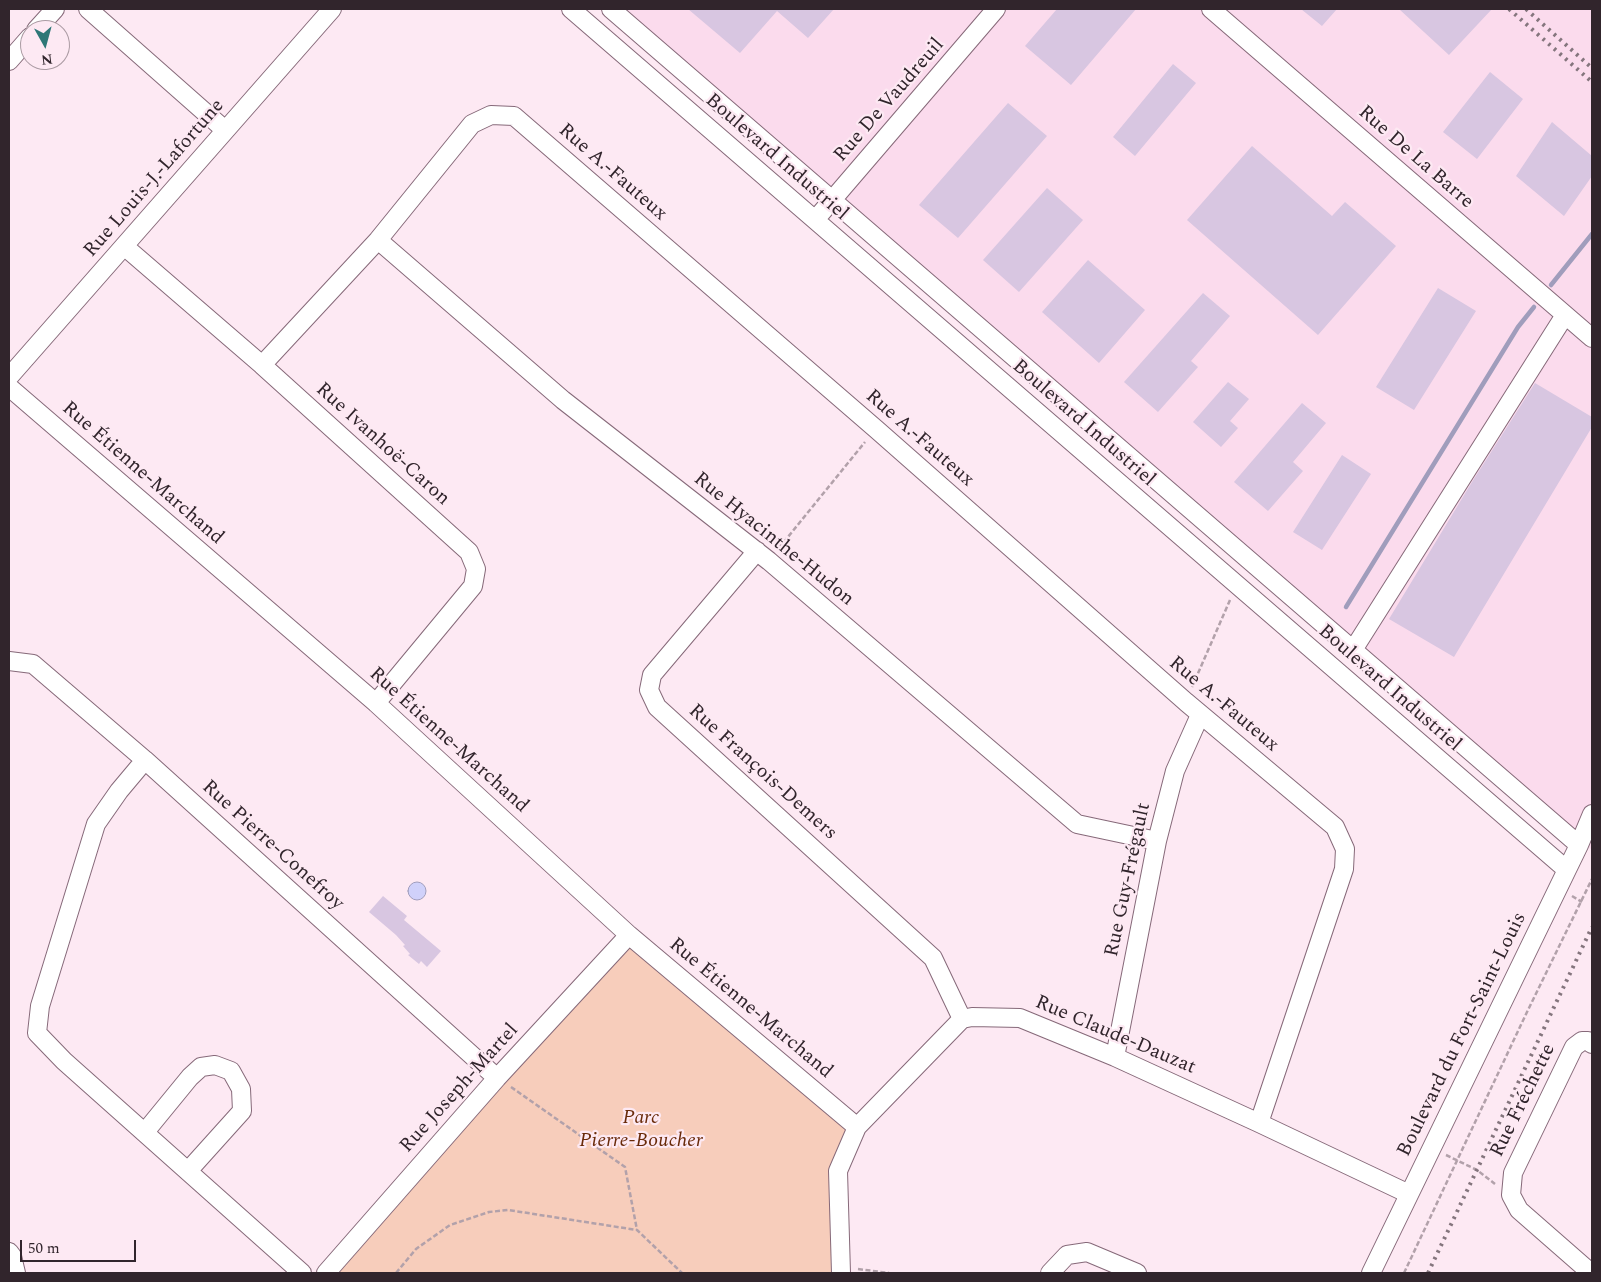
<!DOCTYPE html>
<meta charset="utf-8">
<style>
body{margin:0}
#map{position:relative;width:1601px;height:1282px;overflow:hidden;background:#fde9f3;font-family:Spectral,serif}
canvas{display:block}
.frame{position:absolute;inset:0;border:10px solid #31252c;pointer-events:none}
.north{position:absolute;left:20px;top:20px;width:50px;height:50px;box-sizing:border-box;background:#fde9f3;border:1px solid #ab9ba3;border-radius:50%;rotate:173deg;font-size:14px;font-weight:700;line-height:20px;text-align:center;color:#31252c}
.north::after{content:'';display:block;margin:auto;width:18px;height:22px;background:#2e7777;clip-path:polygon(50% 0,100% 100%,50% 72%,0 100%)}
.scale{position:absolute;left:20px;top:1240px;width:116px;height:22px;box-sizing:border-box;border:2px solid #31252c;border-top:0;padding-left:6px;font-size:15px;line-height:18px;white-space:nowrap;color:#31252c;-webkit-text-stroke:4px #fde9f3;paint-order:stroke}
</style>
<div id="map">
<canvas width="1601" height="1282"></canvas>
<div class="frame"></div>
<div class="north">N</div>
<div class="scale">50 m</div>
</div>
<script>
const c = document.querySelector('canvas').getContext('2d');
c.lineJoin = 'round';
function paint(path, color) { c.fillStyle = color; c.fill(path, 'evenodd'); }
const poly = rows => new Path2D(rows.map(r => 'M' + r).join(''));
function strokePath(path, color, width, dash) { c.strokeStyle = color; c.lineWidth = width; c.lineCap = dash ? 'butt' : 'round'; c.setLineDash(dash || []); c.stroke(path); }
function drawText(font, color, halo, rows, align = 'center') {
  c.font = font + ' Spectral,serif'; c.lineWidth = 4.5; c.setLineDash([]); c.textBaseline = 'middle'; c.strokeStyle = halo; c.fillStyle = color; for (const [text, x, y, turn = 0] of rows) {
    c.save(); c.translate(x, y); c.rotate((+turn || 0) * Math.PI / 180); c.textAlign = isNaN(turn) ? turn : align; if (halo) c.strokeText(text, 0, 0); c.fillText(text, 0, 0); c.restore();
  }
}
paint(poly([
 [620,9,1592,9,1592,850]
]), '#fbdbed');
paint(poly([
 [629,935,857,1127,838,1172,841,1273,326,1273]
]), '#f7cdbb');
const water = poly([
 '408 891a9 9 0 1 1 18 0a9 9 0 1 1-18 0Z'
]);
paint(water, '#d0d1fa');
strokePath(water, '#a09dbc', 1);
strokePath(poly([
 [1551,285,1592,234],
 [1346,607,1518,327,1534,307]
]), '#a09dbc', 4.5);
paint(poly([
 [688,9,834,9,808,38,777,11,740,53],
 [1057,9,1136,9,1071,85,1025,46],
 [1301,9,1337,9,1322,26],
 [1399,9,1492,9,1449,55],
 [1173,64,1196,83,1135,156,1113,137],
 [1490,72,1523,99,1477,159,1443,132],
 [1008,103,1047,136,958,238,919,205],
 [1552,122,1592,156,1592,176,1564,216,1516,176],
 [1252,146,1332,216,1345,202,1396,246,1318,335,1187,220],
 [1047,188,1083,220,1019,292,983,260],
 [1088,260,1145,310,1099,363,1042,312],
 [1438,288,1476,311,1414,410,1376,387],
 [1203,293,1230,316,1191,361,1198,367,1158,412,1124,382],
 [1228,382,1249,399,1230,421,1238,428,1221,447,1193,422],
 [1535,383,1592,417,1592,427,1454,657,1389,619,1472,482],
 [1302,403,1326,423,1293,462,1303,471,1268,511,1234,482],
 [1342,455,1371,474,1322,550,1293,532],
 [383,896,407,916,404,920,441,951,427,967,421,961,419,964,408,955,410,954,403,946,405,945,396,935,369,912]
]), '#d8c6e1');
const minor = poly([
 [88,9,225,130],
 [571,9,1567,870],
 [611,9,1579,845],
 [1211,9,1592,338],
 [36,30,55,9],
 [9,61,30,37],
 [815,220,996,9],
 [378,240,563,400,769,561,1077,824,1157,841],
 [124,246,262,365,469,552,476,569,473,586,376,703],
 [262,365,378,240,472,124,491,115,514,116,876,429,1186,702,1335,827,1345,849,1344,869,1259,1123],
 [9,377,332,9],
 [9,387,376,703,629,935,857,1127],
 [757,551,652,675,649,690,657,707,933,958,962,1019],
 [1353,650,1565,315],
 [9,661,33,664,145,760,497,1078],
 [145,760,119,791,96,824,40,1006,37,1033,64,1061,302,1273],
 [1115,1057,1157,841,1175,771,1200,715],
 [145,1132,190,1077,201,1067,215,1065,231,1071,241,1089,242,1111,188,1171],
 [9,1252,12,1256,16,1273],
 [326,1273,497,1078,629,935],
 [841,1273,838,1171,857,1127,962,1019,972,1017,1020,1018,1115,1057,1259,1123,1409,1194],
 [1050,1273,1067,1255,1087,1252,1137,1273],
 [1371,1273,1579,845,1592,814],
 [1591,1273,1519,1210,1511,1195,1513,1173,1574,1047,1582,1041,1588,1041,1592,1044]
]);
strokePath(minor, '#866979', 20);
strokePath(poly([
 [779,548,865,442],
 [1192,687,1230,600],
 [1572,896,1582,902],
 [511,1087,625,1167,637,1230],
 [1446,1155,1477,1170,1495,1184],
 [858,1269,889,1273],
 [396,1273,416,1249,450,1225,489,1212,508,1210,637,1230,682,1273],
 [1404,1273,1527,1012,1592,879]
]), '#b2a1aa', 2.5, [5, 2.5]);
strokePath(minor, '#fff', 18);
strokePath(poly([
 [1509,9,1592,82],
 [1526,9,1592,68],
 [1428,1273,1592,927]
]), '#84757d', 4, [2.5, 5]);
drawText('20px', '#31252c', '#fde9f3', [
 ["Rue De Vaudreuil",890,101,-49],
 ["Boulevard Industriel",776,158,41],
 ["Rue De La Barre",1415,158,41],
 ["Rue A.-Fauteux",612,173,41],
 ["Rue Louis-J.-Lafortune",155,179,-49],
 ["Boulevard Industriel",1083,424,41],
 ["Rue A.-Fauteux",919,439,41],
 ["Rue Ivanhoë-Caron",382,445,42],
 ["Rue Étienne-Marchand",142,474,41],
 ["Rue Hyacinthe-Hudon",773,540,39],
 ["Boulevard Industriel",1389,689,41],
 ["Rue A.-Fauteux",1223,705,40],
 ["Rue Étienne-Marchand",448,741,42],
 ["Rue François-Demers",762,773,42],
 ["Rue Pierre-Conefroy",272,846,42],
 ["Rue Guy-Frégault",1129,880,-78],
 ["Rue Étienne-Marchand",750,1009,40],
 ["Boulevard du Fort-Saint-Louis",1463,1035,-64],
 ["Rue Claude-Dauzat",1115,1036,23],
 ["Rue Joseph-Martel",460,1089,-48],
 ["Rue Fréchette",1524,1101,-64]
]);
drawText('italic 20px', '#692a09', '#fde9f3', [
 ["Parc",641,1119],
 ["Pierre-Boucher",641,1142]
]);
</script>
